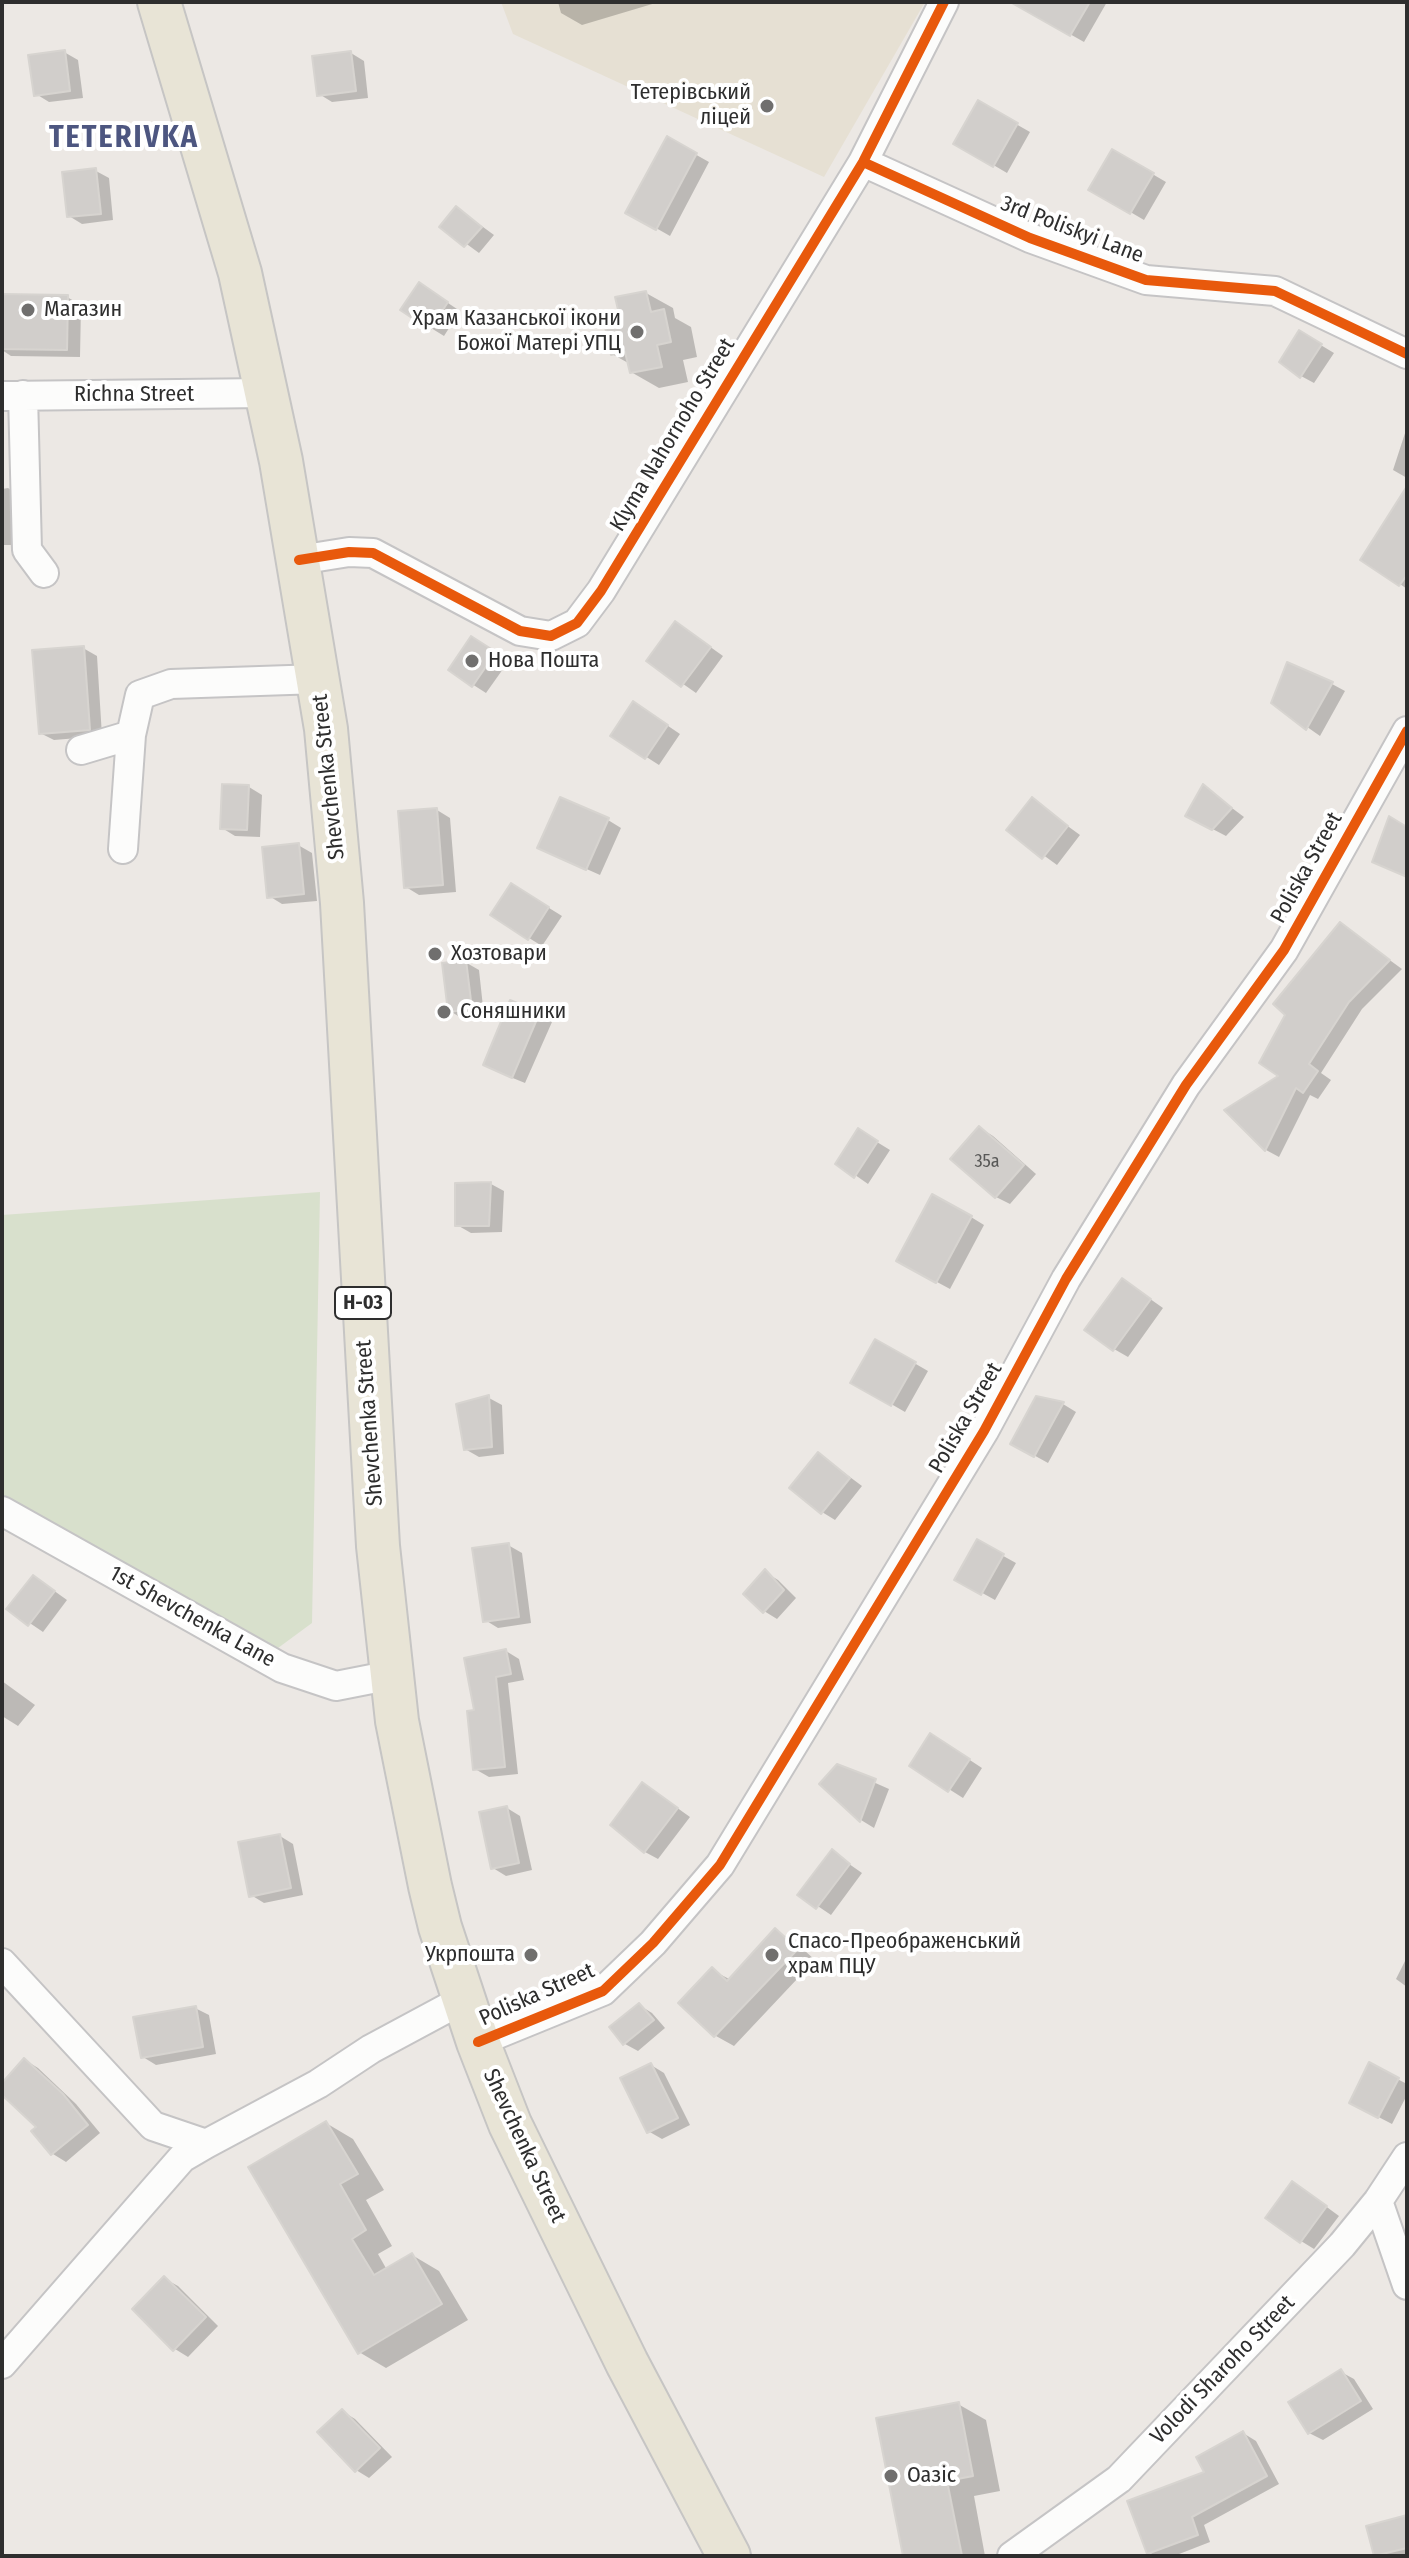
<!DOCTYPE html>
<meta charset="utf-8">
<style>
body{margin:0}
#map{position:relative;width:1409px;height:2558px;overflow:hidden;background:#ece8e4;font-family:"Fira Sans Condensed",sans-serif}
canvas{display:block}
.frame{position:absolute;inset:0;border:4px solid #2e2e2e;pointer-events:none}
</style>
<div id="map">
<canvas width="1409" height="2558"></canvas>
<div class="frame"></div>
</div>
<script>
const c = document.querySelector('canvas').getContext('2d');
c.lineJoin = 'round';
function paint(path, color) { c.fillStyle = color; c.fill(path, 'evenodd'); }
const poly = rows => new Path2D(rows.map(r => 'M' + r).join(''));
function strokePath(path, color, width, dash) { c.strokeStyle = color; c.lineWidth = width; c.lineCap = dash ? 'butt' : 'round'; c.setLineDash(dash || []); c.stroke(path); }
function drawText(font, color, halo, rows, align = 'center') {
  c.font = font + ' "Fira Sans Condensed",sans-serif'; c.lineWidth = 8; c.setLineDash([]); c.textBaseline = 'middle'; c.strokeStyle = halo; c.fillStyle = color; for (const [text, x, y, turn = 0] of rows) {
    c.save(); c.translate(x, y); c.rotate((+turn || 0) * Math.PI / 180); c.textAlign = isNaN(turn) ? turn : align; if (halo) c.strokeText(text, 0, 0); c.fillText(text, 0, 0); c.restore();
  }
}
paint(poly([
 [501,2,925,2,824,177,513,34]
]), '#e6e0d3');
paint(poly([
 [320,1192,312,1623,278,1648,2,1497,2,1215]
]), '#d8e0cc');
paint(poly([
 [558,2,659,2,582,25,561,13],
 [1025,2,1107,2,1084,42,1022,7],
 [64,52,78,60,83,98,49,102,36,94],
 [351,53,364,61,368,98,332,102,319,94],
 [979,103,1030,132,1007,173,956,143],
 [668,139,709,162,670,236,628,212],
 [1113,151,1166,182,1144,220,1091,189],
 [96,171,109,178,113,220,82,224,69,216],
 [457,208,494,235,479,253,442,226],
 [433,293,460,311,444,336,431,328],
 [646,293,673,308,675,318,691,327,697,357,683,360,688,382,659,388,631,372,630,364,612,354],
 [2,296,67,297,81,305,80,357,11,356,2,350],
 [1299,332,1334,353,1314,383,1301,376],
 [1407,427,1407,478,1393,470],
 [8,488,21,496,22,545,2,545,2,489],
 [1407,515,1407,589,1400,584],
 [688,631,723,656,696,693,649,660],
 [485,646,508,662,486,693,450,670],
 [83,648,97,656,102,736,54,740,40,733],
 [1332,684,1345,691,1320,736,1273,703],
 [646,711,680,734,659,765,612,735],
 [249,787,262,795,260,837,235,836,222,828],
 [1204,787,1244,817,1226,836,1201,823],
 [1032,800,1080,835,1057,865,1009,830],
 [437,810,450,818,456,892,419,895,406,887],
 [608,820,621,828,600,875,553,854],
 [298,845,312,853,317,901,282,904,269,896],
 [525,893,562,916,542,946,529,938],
 [1340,924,1402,969,1362,1009,1321,1073,1331,1080,1318,1099,1310,1095,1279,1157,1266,1150,1227,1110,1282,1076],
 [465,962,479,970,484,1016,463,1019,450,1011],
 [539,1014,552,1022,525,1083,498,1072],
 [980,1128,993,1136,1036,1174,1010,1204,996,1197,953,1159],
 [859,1131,890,1150,868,1184,838,1163],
 [491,1184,504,1191,502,1232,471,1233,457,1225],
 [971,1217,984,1225,950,1289,898,1261],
 [1136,1289,1163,1308,1128,1357,1114,1349],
 [876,1341,928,1371,905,1412,853,1382],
 [489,1398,502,1405,504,1454,479,1457,465,1449],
 [1037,1398,1063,1404,1076,1412,1048,1463,1012,1443],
 [819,1454,862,1486,835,1520,822,1512],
 [978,1542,1016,1563,995,1600,957,1579],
 [508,1545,522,1553,531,1623,498,1628,485,1620],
 [765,1572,778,1580,796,1598,777,1619,764,1611],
 [46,1585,67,1600,43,1632,9,1609],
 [506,1651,519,1659,524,1680,508,1683,518,1774,489,1777,475,1769,476,1712],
 [2,1681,35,1705,18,1726,2,1716],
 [944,1743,982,1768,963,1798,911,1765],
 [837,1766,889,1789,874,1828,861,1820,822,1784],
 [655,1792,690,1817,658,1859,645,1852],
 [507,1808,520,1816,532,1870,506,1876,493,1868],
 [280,1836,293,1844,303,1895,264,1903,251,1895],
 [832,1852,862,1873,831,1915,800,1894],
 [775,1931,794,1941,815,1960,734,2046,716,2036,681,2003,712,1970,731,1980],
 [1405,1961,1407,1962,1407,1987,1396,1979],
 [639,2005,652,2013,665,2028,638,2051,625,2044],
 [195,2008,209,2015,216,2054,156,2065,143,2057],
 [25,2060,38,2068,76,2104,100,2133,66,2162,53,2154,34,2132,39,2127,2,2093,2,2086],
 [651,2065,664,2073,690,2125,662,2139,648,2131],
 [1370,2065,1407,2084,1407,2095,1392,2124,1365,2110],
 [326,2123,353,2139,384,2190,366,2200,392,2246,378,2254,387,2270,412,2255,439,2271,468,2320,386,2368,359,2352],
 [1305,2191,1339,2216,1314,2249,1301,2241],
 [165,2279,178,2286,218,2326,188,2357,175,2349],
 [1341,2372,1354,2379,1373,2409,1323,2440,1309,2433],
 [958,2404,986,2420,1000,2491,974,2496,985,2556,905,2556],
 [342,2411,355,2419,392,2457,369,2478,356,2470],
 [1243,2433,1256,2441,1279,2484,1204,2525,1210,2542,1174,2556,1155,2556,1149,2552,1207,2473],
 [1407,2517,1407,2556,1376,2555]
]), '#0003');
const building = poly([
 [1010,2,1090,2,1070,36,1010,2],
 [65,50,70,91,34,96,28,55,65,50],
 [351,51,356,91,317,96,312,56,351,51],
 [978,100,1018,123,993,167,953,144,978,100],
 [667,136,697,153,656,230,625,213,667,136],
 [1112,149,1154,173,1130,214,1088,190,1112,149],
 [96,168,101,214,67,217,62,172,96,168],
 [456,206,482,227,464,247,439,227,456,206],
 [419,282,448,302,430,330,400,310,419,282],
 [646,291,651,312,664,309,671,342,657,345,662,367,630,373,625,352,611,355,604,322,620,318,615,297,646,291],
 [2,294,68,295,67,350,2,349,2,294],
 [1299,330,1322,344,1300,378,1279,362,1299,330],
 [1407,486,1407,575,1399,586,1360,560,1407,486],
 [675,621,711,647,681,687,646,661,675,621],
 [471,636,496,652,472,687,448,670,471,636],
 [84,646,90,730,39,734,32,650,84,646],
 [1287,662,1333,682,1306,730,1271,703,1287,662],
 [633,701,668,725,645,759,610,736,633,701],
 [222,784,249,785,247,830,220,829,222,784],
 [1203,784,1232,808,1212,830,1185,816,1203,784],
 [560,797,609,818,586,870,537,848,560,797],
 [1032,797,1068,826,1042,859,1006,830,1032,797],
 [437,808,443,885,404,888,398,811,437,808],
 [1389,816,1407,827,1407,877,1372,862,1389,816],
 [299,843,304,894,267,898,262,847,299,843],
 [511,883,549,907,528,940,490,915,511,883],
 [1340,922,1390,960,1349,1002,1309,1064,1318,1071,1303,1093,1296,1088,1265,1151,1224,1110,1278,1076,1259,1063,1285,1015,1273,1004,1340,922],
 [466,960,472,1009,448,1012,442,963,466,960],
 [510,1000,540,1012,512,1078,483,1065,510,1000],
 [979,1126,1024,1165,995,1198,950,1159,979,1126],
 [858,1128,878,1141,854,1178,835,1164,858,1128],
 [491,1182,489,1226,455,1226,455,1183,491,1182],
 [932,1194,972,1216,936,1283,896,1261,932,1194],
 [1122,1278,1151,1299,1113,1351,1084,1330,1122,1278],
 [875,1339,916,1362,891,1406,850,1383,875,1339],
 [489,1395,492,1447,464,1450,456,1404,489,1395],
 [1036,1396,1064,1402,1034,1457,1010,1444,1036,1396],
 [818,1452,850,1478,821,1514,789,1488,818,1452],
 [977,1539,1004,1554,981,1595,954,1580,977,1539],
 [509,1543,519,1617,483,1622,472,1548,509,1543],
 [765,1569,784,1590,763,1613,743,1594,765,1569],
 [33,1575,55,1591,28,1626,6,1609,33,1575],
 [506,1649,511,1674,496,1677,505,1767,473,1770,467,1711,474,1710,464,1658,506,1649],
 [930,1733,970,1759,948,1792,909,1766,930,1733],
 [837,1764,876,1779,860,1822,819,1784,837,1764],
 [642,1782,678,1808,644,1853,610,1825,642,1782],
 [507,1806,519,1863,491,1869,479,1812,507,1806],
 [280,1834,291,1888,249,1897,238,1842,280,1834],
 [832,1849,850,1864,816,1909,797,1895,832,1849],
 [775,1928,798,1949,714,2037,678,2003,712,1967,727,1981,775,1928],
 [639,2003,654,2020,623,2045,609,2027,639,2003],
 [196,2006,203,2047,141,2058,133,2017,196,2006],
 [24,2058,63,2094,88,2125,51,2155,31,2131,36,2127,2,2095,2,2083,24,2058],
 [1369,2062,1399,2078,1378,2118,1349,2103,1369,2062],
 [651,2063,678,2118,647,2133,620,2078,651,2063],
 [326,2121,358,2174,340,2184,366,2230,352,2239,374,2275,412,2253,442,2304,358,2354,248,2167,326,2121],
 [1292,2181,1327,2206,1300,2243,1265,2218,1292,2181],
 [164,2276,206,2317,173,2351,132,2309,164,2276],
 [1341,2369,1361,2401,1308,2434,1288,2402,1341,2369],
 [959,2402,973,2476,947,2481,962,2556,903,2556,876,2418,959,2402],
 [342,2409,380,2448,355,2472,317,2432,342,2409],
 [1243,2431,1267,2476,1192,2517,1198,2535,1147,2554,1127,2501,1204,2472,1196,2457,1243,2431],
 [1407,2515,1407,2548,1374,2556,1366,2526,1407,2515]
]);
paint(building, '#d1cecb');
strokePath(building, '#d7d4d0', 2);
const street = poly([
 [863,162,1030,238,1146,280,1275,291,1407,354],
 [23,395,27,550,44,573],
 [2,396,266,393],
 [299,560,349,552,373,553,520,631,551,636,577,623,601,591,863,162,944,2],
 [81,750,131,735],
 [123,849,131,735,140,695,171,684,319,679],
 [2,1511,282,1668,336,1686,392,1675],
 [2,1963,153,2126,206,2144,318,2084,371,2049,464,1999],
 [478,2042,603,1991,653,1943,720,1865,984,1431,1066,1279,1186,1085,1284,950,1407,731],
 [1378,2201,1407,2285],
 [2,2364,182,2158,206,2144],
 [1012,2556,1119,2479,1342,2245,1378,2201,1407,2157]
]);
const primary = poly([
 [159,2,240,273,281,461,326,729,342,903,378,1546,397,1721,430,1886,440,1927,478,2042,510,2124,627,2363,729,2556]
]);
strokePath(street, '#c5c4c5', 32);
strokePath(primary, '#c6c5c4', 46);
strokePath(street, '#fcfcfb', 28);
strokePath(primary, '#e8e4d6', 42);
strokePath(poly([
 [863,162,1030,238,1146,280,1275,291,1407,354],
 [299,560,349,552,373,553,520,631,551,636,577,623,601,591,863,162,944,2],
 [478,2042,603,1991,653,1943,720,1865,984,1431,1066,1279,1186,1085,1284,950,1407,731]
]), '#e8590c', 10);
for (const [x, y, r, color] of [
 [767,106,8,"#706f6e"],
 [28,310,8,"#706f6e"],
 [637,332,8,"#706f6e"],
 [472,661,8,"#706f6e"],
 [435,954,8,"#706f6e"],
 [444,1012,8,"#706f6e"],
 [531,1955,8,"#706f6e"],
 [772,1955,8,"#706f6e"],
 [891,2476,8,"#706f6e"]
]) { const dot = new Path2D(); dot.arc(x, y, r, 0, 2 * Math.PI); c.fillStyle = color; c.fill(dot); strokePath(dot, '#fff', 3); }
drawText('18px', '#585857', null, [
 ["35а",987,1162]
]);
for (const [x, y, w] of [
 [363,1303,56]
]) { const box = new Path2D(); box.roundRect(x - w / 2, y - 16, w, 32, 6); c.fillStyle = '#fff'; c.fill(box); strokePath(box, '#2e2e2e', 2); }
drawText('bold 20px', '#2e2e2e', null, [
 ["Н-03",363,1303]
]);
drawText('22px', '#2e2e2e', '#fff', [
 ["Тетерівський",751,93,"right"],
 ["ліцей",751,118,"right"],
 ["Магазин",44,310],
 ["Храм Казанської ікони",621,319,"right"],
 ["Божої Матері УПЦ",621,344,"right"],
 ["Нова Пошта",488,661],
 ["Хозтовари",451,954],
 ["Соняшники",460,1012],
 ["Спасо-Преображенський",788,1942],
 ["храм ПЦУ",788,1967],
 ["Укрпошта",515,1955,"right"],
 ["Оазіс",907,2476]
], 'left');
drawText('22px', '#2e2e2e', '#fff', [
 ["3rd Poliskyi Lane",1072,230,21],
 ["Richna Street",134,395],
 ["Klyma Nahornoho Street",673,435,-59],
 ["Shevchenka Street",329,777,-96],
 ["Poliska Street",1307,868,-61],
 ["Poliska Street",966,1418,-60],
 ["Shevchenka Street",370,1423,-94],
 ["1st Shevchenka Lane",192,1617,29],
 ["Poliska Street",537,1995,-24],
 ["Shevchenka Street",524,2146,65],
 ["Volodi Sharoho Street",1223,2370,-46]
]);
c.letterSpacing = '2px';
drawText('bold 30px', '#4d5680', '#fff', [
 ["TETERIVKA",124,139]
]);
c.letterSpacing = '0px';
</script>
